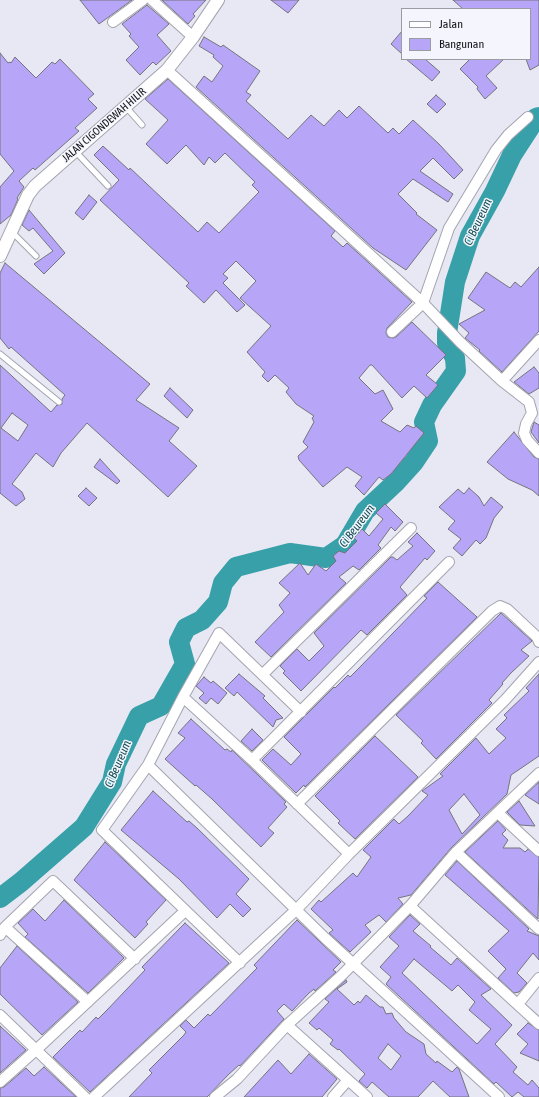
<!DOCTYPE html>
<style>
body{margin:0}
#map{position:relative;width:539px;height:1097px;overflow:hidden;background:#e7e8f3;font-family:"Asap Condensed",sans-serif}
canvas{display:block}
.legend{position:absolute;left:401px;top:8px;width:130px;height:52px;box-sizing:border-box;background:#f5f5fe;border:1px solid #9b9ba2;margin:0;padding:5px 7px;list-style:none;font-size:12px;color:#151519}
.legend li{display:flex;align-items:center;gap:8px;height:20px}
.legend b{width:20px;border:1px solid #9b9ba2}
</style>
<div id="map">
<canvas width="539" height="1097"></canvas>
<ul class="legend">
<li><b style="height:5px;background:#fff"></b>Jalan</li>
<li><b style="height:11px;background:#b7a6f8"></b>Bangunan</li>
</ul>
</div>
<script>
const c = document.querySelector('canvas').getContext('2d');
c.lineJoin = 'round';
const poly = rows => new Path2D(rows.map(r => 'M' + r).join(''));
function strokePath(path, color, width, dash) { c.strokeStyle = color; c.lineWidth = width; c.lineCap = dash ? 'butt' : 'round'; c.setLineDash(dash || []); c.stroke(path); }
function paint(path, color) { c.fillStyle = color; c.fill(path, 'evenodd'); }
function drawText(font, color, halo, rows, align = 'center') {
  c.font = font + ' "Asap Condensed",sans-serif'; c.lineWidth = 3; c.setLineDash([]); c.textBaseline = 'middle'; c.strokeStyle = halo; c.fillStyle = color; for (const [text, x, y, turn = 0] of rows) {
    c.save(); c.translate(x, y); c.rotate((+turn || 0) * Math.PI / 180); c.textAlign = isNaN(turn) ? turn : align; if (halo) c.strokeText(text, 0, 0); c.fillText(text, 0, 0); c.restore();
  }
}
strokePath(poly([
 [0,898,21,882,84,827,112,782,116,764,139,716,161,706,185,664,179,642,186,628,202,620,218,602,223,583,236,567,290,553,326,558,345,545,365,511,395,483,414,462,428,441,424,422,432,405,456,371,455,358,447,343,447,333,455,282,470,236,495,191,512,155,536,118,539,117]
]), '#37a0a8', 20);
const building = poly([
 [80,0,132,0,99,24,80,0],
 [162,0,206,0,193,14,195,16,188,24,162,0],
 [271,0,299,0,288,13,271,0],
 [453,0,539,0,539,65,530,70,526,59,530,59,530,9,463,9,453,0],
 [147,5,169,24,157,35,171,51,156,65,153,62,140,75,126,60,139,47,129,36,131,34,122,24,147,5],
 [402,31,402,54,391,44,402,31],
 [204,37,221,47,223,45,260,71,246,92,251,95,246,101,288,139,311,115,324,126,339,110,347,118,359,106,388,133,393,128,399,134,413,120,439,144,463,170,454,179,433,158,420,171,453,194,448,202,413,179,398,194,417,213,416,214,437,230,406,270,373,248,196,87,204,76,212,82,223,66,213,57,214,55,199,46,204,37],
 [0,53,8,63,10,62,11,63,15,57,36,78,52,62,55,64,60,59,94,94,88,99,97,108,75,128,79,131,35,170,33,168,19,181,24,187,17,198,18,199,11,215,0,224,0,187,14,171,0,154,0,53],
 [406,59,425,59,440,72,432,81,406,59],
 [470,59,504,59,486,76,497,88,485,99,477,89,478,87,460,69,470,59],
 [168,79,335,231,331,236,343,247,347,243,412,302,387,328,386,333,388,337,393,338,396,337,412,322,446,355,426,375,438,385,427,398,414,386,402,398,372,365,370,365,359,378,375,394,383,390,393,409,381,421,400,432,407,425,414,428,416,426,424,433,391,474,383,480,379,477,364,495,355,486,362,477,347,467,323,487,299,460,298,456,308,447,303,442,314,422,312,418,314,416,296,404,286,392,289,388,275,375,268,382,262,376,265,372,247,352,271,326,240,298,256,281,236,261,223,274,228,278,223,283,245,305,237,312,216,290,204,303,186,286,189,283,100,200,119,180,94,155,103,146,129,170,130,168,198,232,207,222,219,233,259,192,252,185,255,182,225,153,215,163,209,157,204,165,186,145,167,164,146,144,168,120,145,99,168,79],
 [436,95,446,104,437,113,427,104,436,95],
 [89,195,97,202,83,220,75,213,89,195],
 [29,210,65,253,44,274,34,264,53,251,33,228,29,231,22,225,29,210],
 [5,263,150,384,136,400,179,428,169,441,197,466,168,497,87,423,61,453,53,467,36,453,12,484,22,492,25,499,16,506,0,493,0,365,51,412,57,405,62,404,62,399,65,395,11,347,9,349,0,338,0,273,5,263],
 [12,413,28,425,18,441,1,428,12,413],
 [539,267,539,331,502,372,479,351,480,350,465,338,469,333,459,324,485,310,468,298,486,272,510,288,515,282,521,287,539,267],
 [534,367,539,373,539,388,529,394,514,382,534,367],
 [170,388,193,410,187,418,164,396,170,388],
 [534,422,539,425,539,443,531,432,534,422],
 [514,432,534,457,539,459,539,496,532,490,508,479,487,462,514,432],
 [100,459,120,481,117,484,94,467,100,459],
 [86,488,97,498,89,506,78,496,86,488],
 [469,488,479,497,484,506,491,497,503,507,494,518,486,538,480,544,476,540,462,556,453,548,461,539,448,529,455,521,439,507,458,489,464,494,469,488],
 [385,504,403,522,395,531,391,527,378,545,381,548,359,570,353,566,339,577,346,583,271,657,255,642,284,612,279,605,290,593,279,583,300,563,308,575,316,564,326,571,336,561,333,556,339,551,345,553,357,541,354,538,362,529,369,536,383,519,376,513,385,504],
 [417,533,435,551,427,560,425,558,400,587,407,595,367,635,361,630,301,691,283,673,285,671,280,666,297,649,309,661,324,646,314,633,391,557,393,557,397,560,413,546,408,542,417,533],
 [438,582,477,617,305,787,304,785,296,793,262,760,273,749,291,765,301,754,284,737,334,687,335,688,348,675,350,677,359,668,427,598,424,596,438,582],
 [501,613,532,641,521,650,529,656,511,673,502,683,503,684,489,700,492,703,436,759,421,743,423,741,396,715,501,613],
 [239,674,265,696,263,698,283,718,276,720,273,727,237,692,234,696,225,688,239,674],
 [539,674,539,756,511,775,507,794,451,848,411,895,398,898,403,904,386,922,379,915,365,925,371,932,350,952,329,933,333,930,311,909,319,900,321,902,353,873,357,877,371,857,363,850,394,819,399,824,408,816,428,795,422,791,443,776,440,774,476,738,489,754,506,738,496,729,507,718,504,715,529,691,526,688,539,674],
 [464,794,480,815,462,834,449,810,464,794],
 [204,677,211,683,213,681,227,693,218,704,211,698,206,704,199,698,204,693,196,686,204,677],
 [191,719,225,750,227,749,231,752,232,750,286,802,284,804,287,807,268,828,274,833,261,847,212,799,196,785,195,786,165,759,185,738,178,733,191,719],
 [252,729,263,740,252,751,241,741,252,729],
 [375,736,418,777,355,839,338,823,340,821,315,796,375,736],
 [539,782,539,804,525,795,539,782],
 [153,791,187,822,189,821,197,828,249,879,236,894,251,909,243,917,230,904,217,918,179,879,121,830,153,791],
 [519,801,535,826,520,825,507,812,519,801],
 [498,821,506,830,502,834,508,840,503,848,520,848,525,852,528,849,539,857,538,919,465,852,498,821],
 [105,842,166,900,146,922,148,924,135,938,74,880,105,842],
 [457,861,529,929,527,931,539,936,539,960,533,953,517,973,527,983,519,992,514,993,498,978,506,969,488,951,509,931,445,875,457,861],
 [64,900,124,958,88,993,25,937,28,934,18,923,33,909,45,921,64,900],
 [410,915,420,924,413,931,431,946,430,947,451,965,457,958,491,989,481,995,512,1025,495,1044,517,1067,513,1072,528,1085,532,1080,539,1088,539,1097,524,1097,518,1092,512,1097,496,1082,494,1084,386,984,391,977,380,967,399,946,389,937,410,915],
 [414,959,452,991,458,985,475,1002,469,1010,491,1029,477,1044,402,973,414,959],
 [297,920,341,962,333,970,336,972,315,991,314,989,309,993,292,1011,284,1004,277,1011,284,1019,240,1066,239,1065,228,1075,207,1097,129,1097,152,1073,149,1070,184,1035,186,1032,180,1026,186,1020,194,1028,208,1014,210,1016,257,968,254,965,297,920],
 [185,923,229,963,90,1092,53,1057,80,1030,82,1032,96,1017,98,1019,107,1010,145,970,142,967,185,923],
 [17,946,78,1002,42,1035,0,994,0,968,17,946],
 [346,980,347,982,337,989,354,1005,358,1001,360,1003,366,995,380,1007,383,1007,386,1014,392,1013,394,1018,406,1032,424,1044,426,1054,436,1063,437,1061,452,1072,457,1067,459,1069,469,1097,450,1097,433,1081,418,1097,389,1097,372,1082,367,1088,359,1081,365,1074,339,1049,338,1050,330,1044,333,1040,319,1028,317,1030,309,1023,329,1002,325,999,346,980],
 [388,1044,401,1056,391,1070,378,1058,388,1044],
 [528,1023,539,1030,539,1061,520,1053,528,1044,517,1034,528,1023],
 [0,1026,26,1050,0,1073,0,1026],
 [309,1054,337,1079,322,1097,244,1097,278,1060,291,1074,309,1054],
 [44,1067,76,1097,0,1097,0,1088,4,1087,26,1068,34,1076,44,1067]
]);
paint(building, '#b7a6f8');
strokePath(building, '#75737d', 1);
const service = poly([
 [126,107,142,125],
 [75,151,108,186],
 [12,232,36,256],
 [0,354,59,402]
]);
const minor = poly([
 [152,0,193,37],
 [113,22,143,0],
 [167,70,423,303,460,342,502,381,529,402,532,413,526,424,524,433,527,440,539,453],
 [392,332,423,303,449,228,496,150,508,135,528,117],
 [502,381,539,340],
 [263,674,411,528],
 [183,697,252,760,349,854],
 [252,760,449,562],
 [148,765,325,938,499,1097],
 [297,804,492,611,500,606,507,609,537,637,539,642],
 [498,813,539,851],
 [456,852,539,929],
 [410,906,539,1024],
 [5,927,88,1002],
 [0,935,5,927,53,881,135,959],
 [240,963,102,830,148,765,183,697,219,633,301,712],
 [518,1004,539,978],
 [0,1015,85,1097],
 [287,1025,367,1097],
 [0,1082,36,1050,185,911],
 [94,1097,297,909,349,854,505,700,539,662],
 [215,1097,237,1079,287,1025,341,976,410,906,456,852,539,773],
 [333,1097,348,1080]
]);
const tertiary = poly([
 [0,256,28,195,35,186,167,70,193,37,218,0]
]);
strokePath(service, '#a3a4af', 7);
strokePath(minor, '#a3a4af', 12);
strokePath(tertiary, '#a3a4af', 14);
strokePath(service, '#fff', 5);
strokePath(minor, '#fff', 10);
strokePath(tertiary, '#fff', 12);
drawText('11px', '#151519', '#f5f5fe', [
 ["JALAN CIGONDEWAH HILIR",104,125,-41]
]);
drawText('italic 12px', '#155055', '#f5f5fe', [
 ["Ci Beureum",478,222,-65],
 ["Ci Beureum",357,526,-53],
 ["Ci Beureum",118,764,-67]
]);
</script>
